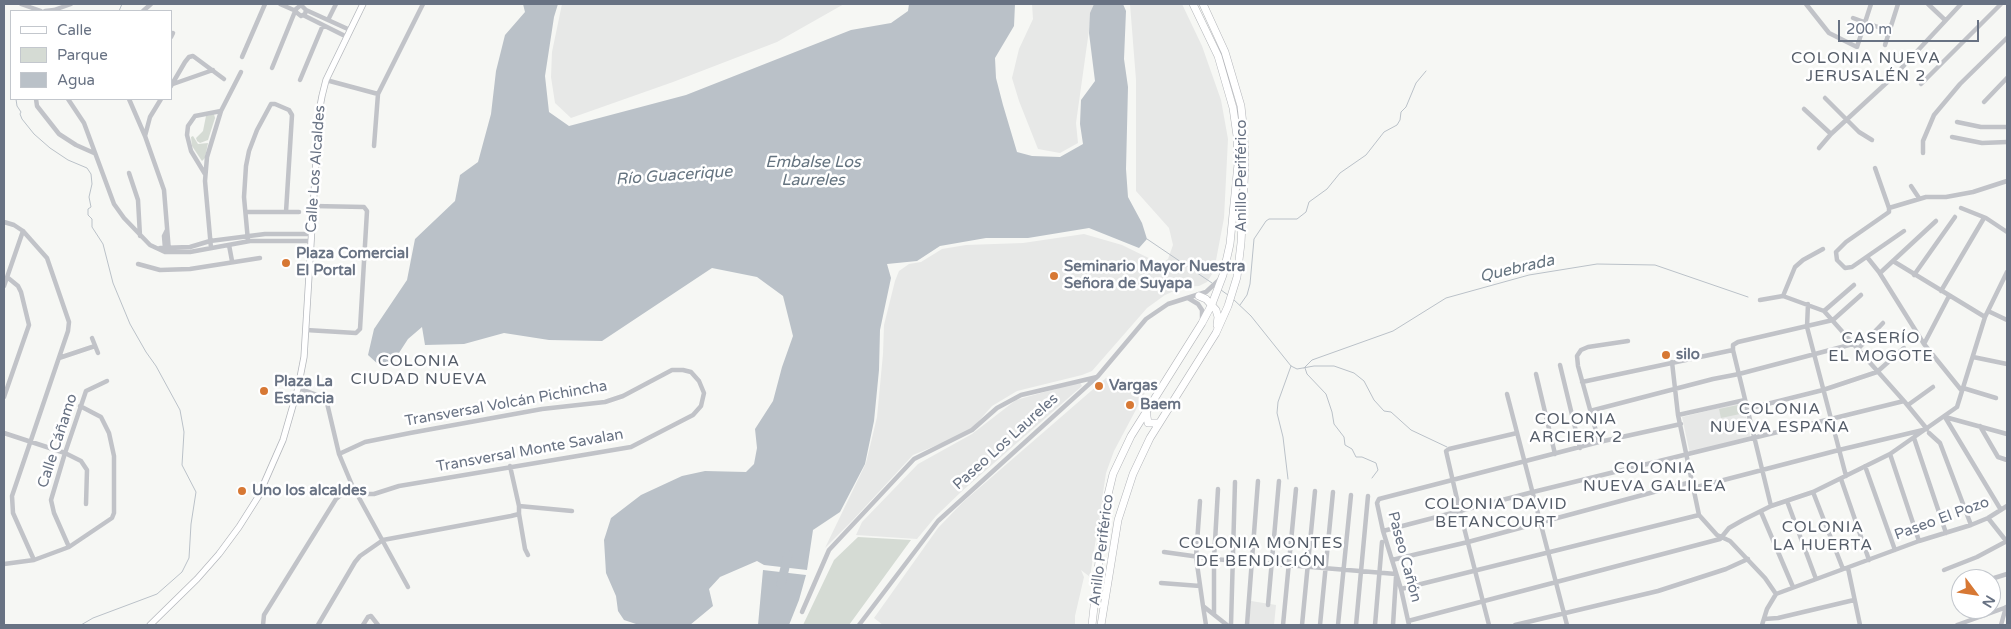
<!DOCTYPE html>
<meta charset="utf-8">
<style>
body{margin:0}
#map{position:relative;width:2011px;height:629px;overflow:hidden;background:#f6f7f4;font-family:"Varela Round",sans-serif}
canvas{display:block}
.frame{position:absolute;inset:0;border:5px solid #687283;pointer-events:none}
.legend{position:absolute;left:10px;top:10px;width:162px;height:90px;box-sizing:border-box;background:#fff;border:1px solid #c3c7cd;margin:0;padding:6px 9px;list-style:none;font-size:15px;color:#687283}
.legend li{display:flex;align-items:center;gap:10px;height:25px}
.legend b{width:25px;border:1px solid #c3c7cd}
.north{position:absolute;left:1951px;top:569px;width:50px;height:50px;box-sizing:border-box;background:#fff;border:1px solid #c3c7cd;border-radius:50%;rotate:121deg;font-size:14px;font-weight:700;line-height:20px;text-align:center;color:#687283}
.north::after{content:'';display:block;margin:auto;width:18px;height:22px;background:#d77834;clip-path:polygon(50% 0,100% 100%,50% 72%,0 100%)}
.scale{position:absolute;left:1838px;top:20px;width:141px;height:22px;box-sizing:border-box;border:2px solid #687283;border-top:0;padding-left:6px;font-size:15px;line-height:18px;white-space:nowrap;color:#687283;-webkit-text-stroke:4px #fff;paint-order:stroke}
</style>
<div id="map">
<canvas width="2011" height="629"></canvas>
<div class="frame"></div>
<ul class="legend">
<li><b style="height:6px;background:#fff"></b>Calle</li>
<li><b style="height:14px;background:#d5dbd4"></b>Parque</li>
<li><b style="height:14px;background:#bac1c8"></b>Agua</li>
</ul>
<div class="north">N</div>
<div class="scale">200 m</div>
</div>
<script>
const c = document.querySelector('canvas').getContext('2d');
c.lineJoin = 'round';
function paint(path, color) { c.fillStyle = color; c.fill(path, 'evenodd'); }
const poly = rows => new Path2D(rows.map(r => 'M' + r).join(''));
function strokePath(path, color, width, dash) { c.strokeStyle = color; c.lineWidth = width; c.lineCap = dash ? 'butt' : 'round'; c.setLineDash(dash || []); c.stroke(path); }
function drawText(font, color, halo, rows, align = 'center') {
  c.font = font + ' "Varela Round",sans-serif'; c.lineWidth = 5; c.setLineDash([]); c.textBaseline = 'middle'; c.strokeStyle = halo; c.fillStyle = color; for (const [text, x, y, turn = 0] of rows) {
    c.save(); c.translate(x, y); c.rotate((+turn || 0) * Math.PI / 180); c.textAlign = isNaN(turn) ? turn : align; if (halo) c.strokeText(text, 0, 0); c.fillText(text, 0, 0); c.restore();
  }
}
paint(poly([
 [562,4,844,4,777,42,673,82,571,118,555,103,551,77,552,52],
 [1032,4,1094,4,1092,9,1076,123,1078,143,1060,153,1038,149,1019,101,1012,78,1019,49,1033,19],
 [1130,4,1182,4,1202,46,1221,100,1228,139,1224,218,1214,271,1207,282,1199,286,1183,287,1165,295,1147,308,1092,371,1082,375,1017,391,992,406,969,432,913,455,852,521,825,548,866,463,877,417,883,354,884,325,895,281,899,271,909,264,921,262,942,249,966,245,1023,243,1084,234,1122,245,1161,264,1168,259,1173,245,1169,228,1136,191,1136,80],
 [1106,378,1148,387,1114,451,1106,473,1090,577,1081,570,1084,577,1075,616,1075,625,883,625,874,618,938,528,963,502],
 [1080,382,1082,386,961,492,936,516,917,539,856,535,862,522,918,464,972,434,1016,400],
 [1743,402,1751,440,1690,454,1682,417],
 [1251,601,1276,605,1274,625,1249,625]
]), '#e7e8e7');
paint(poly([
 [214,114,215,118,208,140,200,143,197,141,196,138,203,131,206,116],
 [193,136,198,144,208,143,205,158,202,161,192,146,191,137],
 [1738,405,1740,414,1721,418,1719,409],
 [858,537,911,540,849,625,803,625,834,560]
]), '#d5dbd4');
paint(poly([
 [523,4,558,4,554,17,545,76,549,112,569,126,686,95,851,30,891,23,908,11,909,4,1015,4,1014,26,995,58,996,78,1003,105,1017,152,1032,156,1060,157,1083,144,1080,124,1081,100,1095,81,1089,33,1090,13,1094,4,1123,4,1126,11,1124,59,1128,87,1126,169,1128,197,1142,223,1147,239,1139,248,1089,228,1028,238,986,238,940,246,917,261,887,264,891,278,880,330,879,370,874,421,865,464,840,512,813,530,807,570,764,565,757,561,720,577,709,589,713,606,690,625,639,625,624,620,618,611,616,596,606,573,604,540,611,518,641,495,682,476,705,471,746,472,754,464,757,448,755,429,773,401,782,367,793,336,783,296,757,277,712,268,602,341,549,340,504,333,464,344,425,345,422,327,408,339,395,359,380,366,368,355,374,329,407,280,415,239,455,201,460,175,478,162,491,114,496,71,505,35,525,12],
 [763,570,806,575,799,600,789,625,758,625]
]), '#bac1c8');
strokePath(poly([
 [119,11,122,4],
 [16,99,17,106,21,112,20,114,22,119,34,134,50,148,68,160,87,168,91,174,92,184,89,197,91,207,88,209,88,215,92,219,92,227,103,244,113,283,130,324,146,352,156,366,180,410,184,432,182,465,196,492,191,524,189,558,182,572,157,594,93,618,81,625],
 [1147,239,1212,283],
 [1221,290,1228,295],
 [1233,299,1251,316,1291,366,1297,369,1314,366,1334,366,1354,373,1364,381,1374,400,1384,411,1391,412,1411,430,1447,447],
 [1240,305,1247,295,1250,284,1254,239,1266,221,1269,219,1297,219,1306,212,1309,202,1327,189,1340,173,1366,155,1384,132,1397,125,1400,120,1401,112,1406,107,1416,83,1426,71],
 [1304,368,1312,360,1393,331,1446,298,1529,275,1597,264,1655,265,1748,297],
 [1305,368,1307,374,1326,394,1332,412,1334,424,1344,437,1345,445,1352,449,1356,457,1362,457,1376,463,1378,470,1372,478],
 [1288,479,1283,437,1277,413,1278,402,1291,366]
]), '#bac1c8', 1);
strokePath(poly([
 [781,584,788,555]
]), '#bac1c8', 9);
const major = poly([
 [150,625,197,579,219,554,239,527,258,497,283,440,298,388,304,357,319,112,322,96,326,80,363,4]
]);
const highway = poly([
 [1199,296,1206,299,1216,310,1218,317,1217,325],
 [1146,410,1148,423,1159,423],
 [1092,625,1105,507,1113,474,1131,436,1202,323,1212,304,1223,275,1230,244,1238,164,1237,136,1233,108,1218,56,1193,4],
 [1101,625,1118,520,1133,474,1150,438,1216,333,1228,306,1237,277,1241,243,1245,165,1244,134,1241,106,1225,52,1203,4]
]);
strokePath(major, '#b4b7bc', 7);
strokePath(highway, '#b4b6ba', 8);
strokePath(poly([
 [21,4,41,11],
 [280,4,296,11],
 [1806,4,1829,33,1857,47,1871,4],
 [1928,4,1945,20],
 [306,10,350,30],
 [45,11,54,10,71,4],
 [143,11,151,4],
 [303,15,347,37],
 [1853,18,1889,31],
 [328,20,336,4],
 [171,37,173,33],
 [1885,45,1898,4],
 [242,57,265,4],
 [272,68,296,9,301,5,306,10,305,14,301,16,296,12],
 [300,80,323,25],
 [326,80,378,94],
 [173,84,213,70],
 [1921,84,2001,4],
 [171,86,185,62,189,57,193,56,224,79],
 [1825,98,1859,132,1872,140],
 [36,99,37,106,59,134,76,145,94,153],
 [68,99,84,123,114,204,124,218,150,245,165,252,190,252,250,241,311,241],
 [129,99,145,136],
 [161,99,150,117,145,136,164,190,169,252],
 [1984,102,2007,78],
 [1804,109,1831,134],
 [1957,122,1981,127,2007,127],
 [1952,137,1982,143,2007,142],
 [374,146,378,94,423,4],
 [1819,148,1831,134,1895,75,1961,4],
 [1923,153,1923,141,1934,115,1960,84,2007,38],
 [1875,168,1889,208,1889,212,1846,242,1836,252,1837,260,1845,268,1852,267,1904,231],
 [129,173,138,200,140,236],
 [205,174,191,151,187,135,188,126,195,116,221,111],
 [1911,186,1919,198],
 [1889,208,1926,197,1946,197,1973,192,2007,181],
 [1961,208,1986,218,2007,232],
 [246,212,299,212],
 [4,222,14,225,23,231,47,258,69,322,68,331,12,496,13,513,34,560],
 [248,241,244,197,246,166,249,151,257,130,271,104,275,104,289,110,292,115,286,212],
 [229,245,232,261],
 [160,248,190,247,210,241,265,234,311,234],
 [165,248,164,236,167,230],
 [211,248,205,181,207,157,221,111,241,72],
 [1867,257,1879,272,1924,344,1962,391],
 [1893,261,1985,317],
 [138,264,160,270,190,269,260,258],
 [1880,273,1936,221],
 [1914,275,1955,217],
 [4,286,23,231],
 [1941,291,1984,218],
 [1783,296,1795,267,1803,260,1823,249],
 [1188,298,1198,304,1202,310,1202,321],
 [1760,300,1783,296,1824,311,1904,401,1927,429],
 [1808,304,1807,327,1846,476],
 [1824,311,1854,285],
 [1988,311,2007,320],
 [306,330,356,333,360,329,367,211,364,207,313,206],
 [92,338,98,353],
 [1924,344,1949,296],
 [1733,350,1771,506],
 [1857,350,1883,323],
 [1973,357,2007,364],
 [59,358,95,346],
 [1672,362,1678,415,1699,515,1717,535,1730,541,1765,578,1776,594],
 [1560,365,1580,448],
 [1536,374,1555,454],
 [1582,382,1733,350,1733,345,1738,342,1833,320,1861,295],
 [298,388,320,396,327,403,339,454,352,485,408,587],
 [1963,388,1996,398],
 [1507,394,1567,625],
 [4,397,29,325,21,292,18,286,7,277],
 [1908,405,1933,387],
 [1747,409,1823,390,1877,372,1904,348],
 [1590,411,1713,379,1739,374,1853,344],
 [1678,415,1745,400],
 [1945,417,2001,510],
 [1945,417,2007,434],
 [1980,426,1998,457,2007,460],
 [4,433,65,453,81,461,87,470,86,504],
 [1929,433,1940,443,1971,525],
 [1914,438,1946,533],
 [1599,442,1578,366,1577,356,1581,350,1588,347,1628,341],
 [339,454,365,442,410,433,542,409,605,402,623,396,672,370,683,370,691,372,699,381,704,393,701,406,693,415,631,447,399,486,374,494,358,494],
 [1890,454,1919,541],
 [510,466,519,506],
 [1865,466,1895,550],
 [1841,479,1869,560],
 [1693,488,1839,450,1923,430],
 [1813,492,1843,569],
 [1200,501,1196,557,1203,606,1227,625],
 [1787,501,1816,579],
 [1761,512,1793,587],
 [519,514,525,549,528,555],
 [1988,518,2007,542],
 [1383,531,1533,492,1904,401],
 [69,547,54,513,51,500,65,453,86,391,107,381],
 [1164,552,1214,559,1396,574],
 [1392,560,1468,542,1691,482],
 [4,564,34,560,69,547,112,518,114,513,114,456,109,433,101,417,80,406],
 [1848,568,1860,625],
 [1944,570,1977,557,2007,541],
 [1991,579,2007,574],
 [1161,583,1200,586],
 [1401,589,1699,515],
 [1991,602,1993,612],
 [1268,605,1279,481],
 [1203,606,1206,625],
 [802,612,829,550,914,459,972,430,997,408,1021,395,1097,377],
 [1214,614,1214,559,1218,489],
 [1764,619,1778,618,1854,600],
 [1408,621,1720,539,1729,528,1743,520,1771,506,1813,492,1890,454,1957,407,1985,317,2007,272],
 [263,625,264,615,336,499,352,485],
 [318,625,355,562,360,556,383,540,511,516,519,514,519,506,572,511],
 [363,625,368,617,371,616,378,625],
 [859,625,938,521,1098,376,1146,319,1168,304,1206,292,1219,280],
 [1231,625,1235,482],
 [1247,625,1258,481],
 [1283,625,1296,489],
 [1302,625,1315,491],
 [1320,625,1333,492],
 [1338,625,1351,495],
 [1356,625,1368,496],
 [1375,625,1382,542],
 [1393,625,1396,577],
 [1409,625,1401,589,1383,531,1377,503,1379,499,1599,442,1681,424],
 [1489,625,1460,512,1446,451,1449,449,1517,433],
 [1515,625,1658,591,1726,569,1748,559],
 [1762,625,1767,609,1776,594,1919,541,1971,525,1988,518,2007,506],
 [1957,625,2007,607],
 [2001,625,2006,607]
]), '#c1c3c8', 4.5);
strokePath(major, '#fff', 5.5);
strokePath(highway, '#fff', 7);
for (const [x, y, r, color] of [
 [286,263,5,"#d77834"],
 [1054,276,5,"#d77834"],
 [1666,355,5,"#d77834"],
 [1099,386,5,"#d77834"],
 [264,391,5,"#d77834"],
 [1130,405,5,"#d77834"],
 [242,491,5,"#d77834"]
]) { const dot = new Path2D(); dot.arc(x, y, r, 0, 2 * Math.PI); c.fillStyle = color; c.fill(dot); strokePath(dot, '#fff', 2); }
drawText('15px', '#687283', '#fff', [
 ["Calle Los Alcaldes",316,169,-86],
 ["Anillo Periférico",1242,176,-90],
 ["Transversal Volcán Pichincha",506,404,-10],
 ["Calle Cáñamo",58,441,-72],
 ["Paseo Los Laureles",1006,442,-42],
 ["Transversal Monte Savalan",530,451,-10],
 ["Paseo El Pozo",1942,519,-20],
 ["Anillo Periférico",1102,550,-83],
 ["Paseo Cañón",1404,557,75]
]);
drawText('bold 15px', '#687283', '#fff', [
 ["Plaza Comercial",296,254],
 ["El Portal",296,271],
 ["Seminario Mayor Nuestra",1064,267],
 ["Señora de Suyapa",1064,284],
 ["silo",1676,355],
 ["Plaza La",274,382],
 ["Estancia",274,399],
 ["Vargas",1109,386],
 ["Baem",1140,405],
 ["Uno los alcaldes",252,491]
], 'left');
c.letterSpacing = '1px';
drawText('16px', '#555d69', '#fff', [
 ["COLONIA NUEVA",1866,59],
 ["JERUSALÉN 2",1866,77],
 ["CASERÍO",1881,339],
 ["EL MOGOTE",1881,357],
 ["COLONIA",419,362],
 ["CIUDAD NUEVA",419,380],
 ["COLONIA",1780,410],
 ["NUEVA ESPAÑA",1780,428],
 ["COLONIA",1576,420],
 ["ARCIERY 2",1576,438],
 ["COLONIA",1655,469],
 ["NUEVA GALILEA",1655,487],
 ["COLONIA DAVID",1496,505],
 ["BETANCOURT",1496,523],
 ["COLONIA",1823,528],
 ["LA HUERTA",1823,546],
 ["COLONIA MONTES",1261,544],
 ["DE BENDICIÓN",1261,562]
]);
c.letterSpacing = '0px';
drawText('italic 16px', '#64737f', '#fff', [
 ["Embalse Los",813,163],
 ["Laureles",813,181],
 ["Río Guacerique",674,176,-4],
 ["Quebrada",1517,269,-13]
]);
</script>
